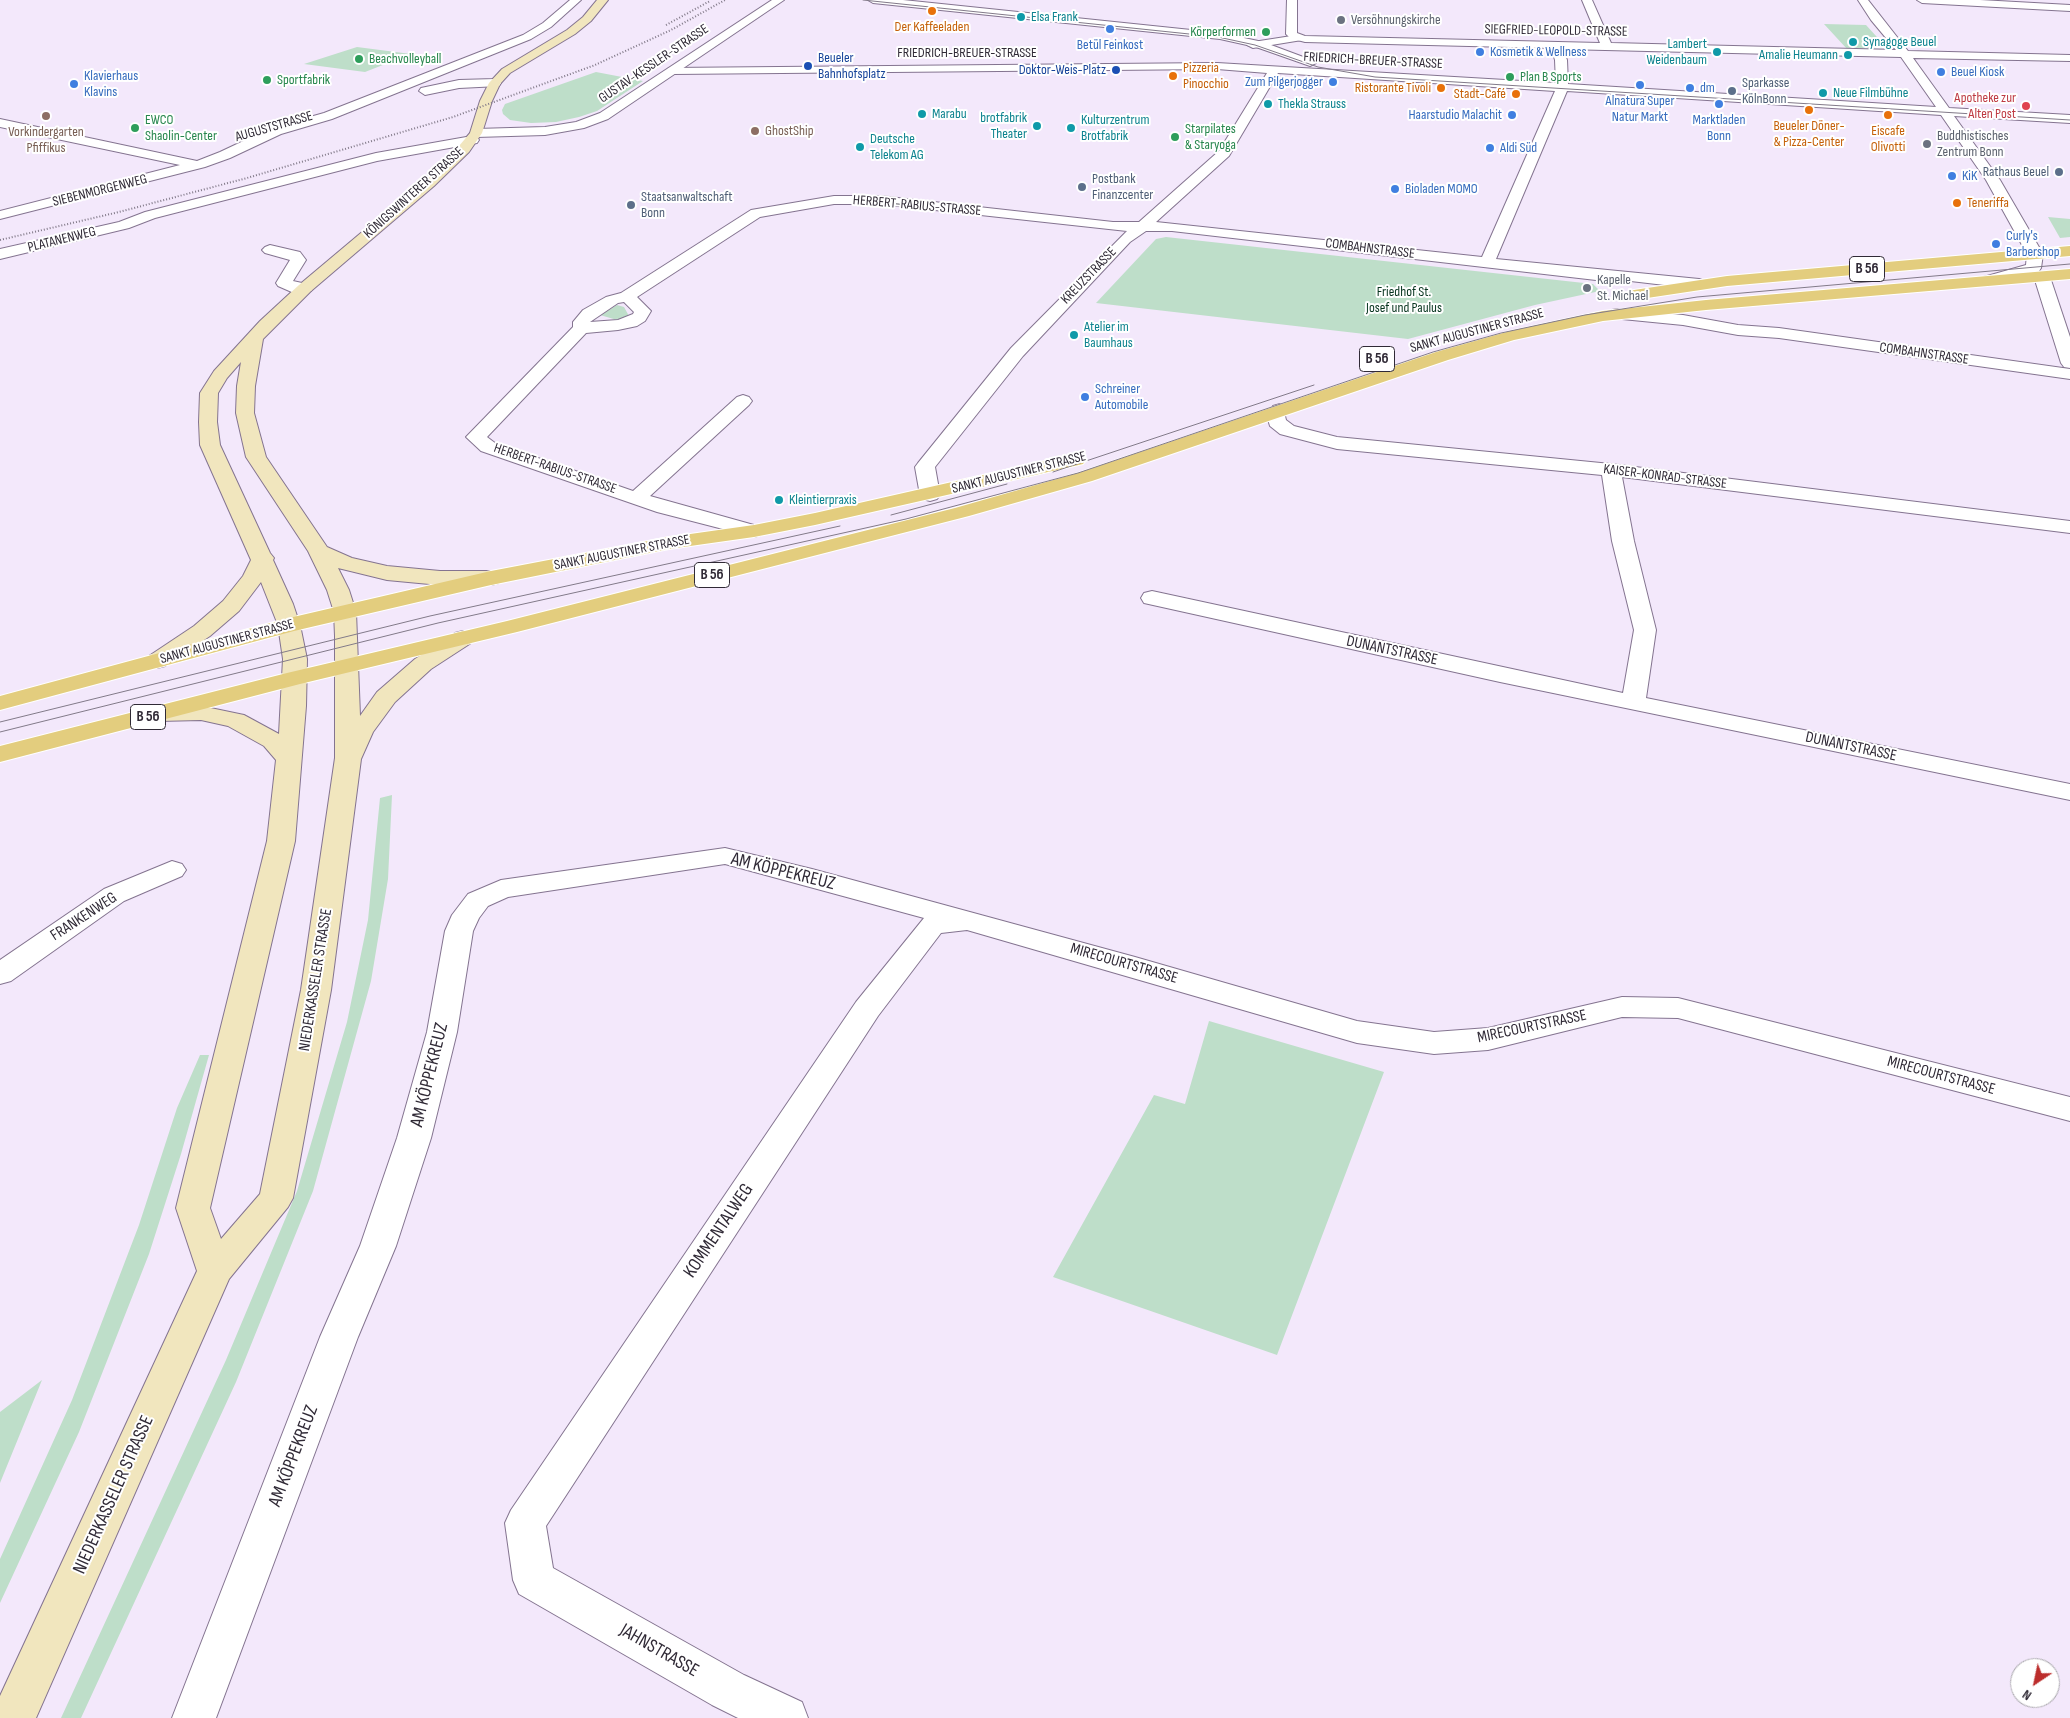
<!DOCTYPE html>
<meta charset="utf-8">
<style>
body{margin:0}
#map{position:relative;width:2070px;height:1718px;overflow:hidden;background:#f3e8fb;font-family:"Sofia Sans Condensed",sans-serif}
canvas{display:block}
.north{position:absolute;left:2010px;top:1658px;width:50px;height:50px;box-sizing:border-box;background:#fff;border:1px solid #acaaaf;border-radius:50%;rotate:214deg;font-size:14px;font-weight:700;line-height:20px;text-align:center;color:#302a36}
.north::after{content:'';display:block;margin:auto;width:18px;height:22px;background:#bc2d2c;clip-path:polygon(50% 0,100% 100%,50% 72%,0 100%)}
</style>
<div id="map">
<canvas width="2070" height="1718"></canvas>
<div class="north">N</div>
</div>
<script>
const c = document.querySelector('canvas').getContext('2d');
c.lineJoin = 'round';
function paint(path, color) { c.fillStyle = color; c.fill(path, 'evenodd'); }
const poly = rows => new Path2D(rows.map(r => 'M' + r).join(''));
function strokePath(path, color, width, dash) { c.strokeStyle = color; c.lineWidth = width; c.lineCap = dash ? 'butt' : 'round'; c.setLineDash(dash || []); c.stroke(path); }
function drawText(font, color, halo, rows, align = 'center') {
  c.font = font + ' "Sofia Sans Condensed",sans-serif'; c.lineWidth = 4; c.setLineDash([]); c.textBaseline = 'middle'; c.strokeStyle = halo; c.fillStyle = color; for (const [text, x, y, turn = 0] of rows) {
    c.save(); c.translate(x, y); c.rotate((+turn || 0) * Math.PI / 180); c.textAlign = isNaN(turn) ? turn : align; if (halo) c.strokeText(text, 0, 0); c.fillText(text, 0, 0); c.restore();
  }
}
paint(poly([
 [1824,24,1866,25,1887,48,1847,49],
 [357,47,411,54,365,72,304,64],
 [596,72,643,81,597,111,579,117,556,122,531,123,510,120,503,114,502,110,505,104],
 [2048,217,2070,219,2070,237,2060,238],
 [1166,237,1593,284,1600,291,1535,305,1408,339,1096,303,1156,239],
 [617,305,624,307,629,316,617,320,600,315],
 [392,795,388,879,371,981,313,1191,236,1382,81,1718,61,1718,226,1360,297,1191,347,1022,368,920,380,798],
 [1209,1021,1384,1072,1277,1355,1053,1277,1154,1095,1185,1104],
 [200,1055,209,1055,181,1154,149,1254,79,1432,0,1603,0,1559,72,1400,139,1225,177,1108],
 [42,1380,0,1483,0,1412]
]), '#bedec9');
const pedestrian = poly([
 [1298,35,1302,36,1304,38,1302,40,1253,48,1247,45,1253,42,1298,35]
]);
const minor = poly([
 [570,0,581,0,551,27,531,39,332,119,281,134,230,158,205,167,0,219,0,211,180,165,0,127,0,119,197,161,220,152,271,128,324,113,523,35,543,23,570,0],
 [868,0,903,0,1220,33,1263,42,1314,61,1316,63,1310,66,1256,47,1220,39,873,3,868,0],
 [1287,0,1297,0,1297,33,1305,36,1600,43,1582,0,1592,0,1611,43,1896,50,1871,20,1858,0,1868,0,1908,51,2070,55,2070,61,1913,58,1949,108,2070,115,2070,123,1954,116,2000,180,2043,254,2041,268,2039,271,2029,275,1986,286,1980,284,1978,281,1980,278,2026,265,2027,254,1986,180,1941,115,1567,91,1496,259,1699,279,1705,281,1707,284,1705,287,1699,289,1622,280,1596,280,1172,231,1146,231,1130,242,1023,356,935,467,940,495,937,499,930,501,923,499,920,495,915,467,918,463,1011,348,1127,231,880,204,834,204,760,217,637,297,651,311,645,321,637,326,618,330,586,333,487,437,495,443,633,491,737,397,743,395,749,397,752,401,749,405,650,496,761,527,764,531,761,535,754,537,657,512,481,451,466,437,573,327,573,322,583,310,606,297,621,293,751,210,834,196,880,196,1113,222,1139,222,1219,151,1267,73,1217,69,673,74,669,72,667,70,669,68,1217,63,1556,83,1555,60,1551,48,1305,42,1290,38,1286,34,1287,0],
 [1563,49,1901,57,1936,107,1568,84,1567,60,1563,49],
 [1278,73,1555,91,1482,257,1156,222,1229,156,1278,73],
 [624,302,634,312,633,314,618,320,590,322,618,303,624,302],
 [1917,0,1980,0,2070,5,2070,11,1922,3,1917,0],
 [495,79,499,80,501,83,499,86,459,88,425,95,419,91,421,88,459,80,495,79],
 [472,136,477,137,479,140,477,143,377,161,155,218,129,228,0,259,0,249,119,222,145,212,376,153,472,136],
 [270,245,300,252,306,260,293,281,311,285,313,288,311,291,294,293,278,286,276,283,290,260,265,253,262,250,265,247,270,245],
 [2042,272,2048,274,2050,277,2070,337,2070,368,2064,367,2061,363,2034,277,2036,274,2042,272],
 [1618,309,1683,315,1738,325,1779,328,2070,369,2070,379,1779,338,1738,335,1683,325,1612,318,1610,314,1612,310,1618,309],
 [1280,404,1287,406,1289,410,1285,416,1286,420,1294,426,1337,437,1611,464,2070,521,2070,533,1622,477,1634,541,1656,630,1646,698,2070,784,2070,800,1500,682,1144,603,1141,598,1144,593,1152,591,1623,693,1634,630,1612,541,1602,475,1337,449,1280,434,1270,426,1267,416,1273,406,1280,404],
 [725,848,812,869,1135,957,1357,1021,1434,1032,1488,1028,1622,997,1678,998,2070,1097,2070,1121,1678,1018,1622,1017,1488,1050,1434,1054,1357,1043,967,930,941,933,878,1016,546,1526,553,1568,744,1675,802,1702,808,1718,738,1718,712,1705,519,1594,513,1580,505,1523,511,1510,856,1002,924,918,725,864,508,897,488,906,479,918,473,931,457,1032,431,1138,396,1246,358,1337,216,1718,172,1718,320,1337,360,1246,397,1138,427,1032,445,931,452,915,468,894,501,880,725,848],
 [172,861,182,864,186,870,182,876,124,901,11,981,0,984,0,960,104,889,172,861]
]);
const tertiary = poly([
 [772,0,784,0,608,119,584,128,545,135,476,137,470,133,476,129,545,127,576,122,600,113,772,0]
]);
const secondary = poly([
 [597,0,608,0,591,21,575,34,510,73,500,84,492,101,482,133,469,152,434,186,311,291,263,339,255,386,254,413,266,457,327,547,352,558,387,566,440,571,491,571,499,573,502,578,499,583,491,585,440,585,387,580,338,568,349,590,356,612,360,716,377,692,415,659,455,633,463,631,471,633,475,638,471,643,431,669,395,702,373,732,361,759,331,990,293,1198,288,1207,229,1279,36,1718,0,1718,0,1696,197,1271,176,1208,267,841,276,760,264,746,228,726,201,720,159,721,150,719,147,714,150,709,159,707,201,706,244,715,279,734,283,659,278,625,261,582,239,611,210,636,165,666,157,668,149,666,145,661,149,656,194,626,223,601,243,576,251,560,200,445,199,422,200,393,214,371,260,321,299,285,424,180,459,146,470,133,480,101,489,83,502,69,567,30,583,17,597,0],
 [241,362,237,386,236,413,246,457,308,551,327,590,334,612,335,636,335,758,301,990,260,1194,221,1239,210,1208,295,841,306,706,307,659,300,625,293,604,273,560,274,558,270,553,220,445,217,422,218,393,227,378,241,362]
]);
const primary = poly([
 [2070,246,2070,256,1727,286,1634,300,1628,298,1626,295,1628,292,1634,290,1727,276,2070,246],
 [2070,269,2070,279,1706,310,1603,321,1514,340,1448,360,1092,481,969,516,517,632,300,684,0,762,0,746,287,673,507,621,955,508,1078,473,1436,352,1510,331,1603,311,1706,300,2070,269],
 [1076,454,1083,456,1086,460,1083,464,815,525,754,537,669,549,491,585,294,631,0,710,0,696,289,618,491,571,669,537,754,525,815,513,1076,454]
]);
strokePath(pedestrian, '#847490', 2);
strokePath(minor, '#847490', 2);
strokePath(tertiary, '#847490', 2);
strokePath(secondary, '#847490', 2);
strokePath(primary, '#fff', 2);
paint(pedestrian, '#fff');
paint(minor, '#fff');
paint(tertiary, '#fff');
paint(secondary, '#f1e6be');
paint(primary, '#e3cd7e');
strokePath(poly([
 [863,0,1218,37,1255,45,1318,67,1375,77,2070,120],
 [1053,472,1314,385],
 [891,515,1007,484],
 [0,722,430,616,840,526],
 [0,732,438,623,906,519,1078,473,1433,352,1501,333,1585,315,1697,297,2070,264]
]), '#827a89', 1);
strokePath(poly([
 [666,25,710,1],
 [0,240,119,212,247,178,453,117,595,65,671,30,725,0]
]), '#827a89', 2, [1, 2]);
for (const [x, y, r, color] of [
 [932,11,5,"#e8710a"],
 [1021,17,5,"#0f9aa8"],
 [1341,20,5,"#6b7280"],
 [1110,29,5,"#3f7fe0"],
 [1266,32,5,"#2e9e5b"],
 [1853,42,5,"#0f9aa8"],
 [1480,52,5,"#3f7fe0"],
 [1717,52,5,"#0f9aa8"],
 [1848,55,5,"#0f9aa8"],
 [359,59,5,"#2e9e5b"],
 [808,66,5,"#1a4fb4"],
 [1116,70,5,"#1a4fb4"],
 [1941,72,5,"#3f7fe0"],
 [1173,76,5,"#e8710a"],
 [1510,77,5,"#2e9e5b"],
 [267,80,5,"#2e9e5b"],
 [1333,82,5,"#3f7fe0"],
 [74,84,5,"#3f7fe0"],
 [1640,85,5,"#3f7fe0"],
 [1441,88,5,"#e8710a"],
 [1690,88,5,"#3f7fe0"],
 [1732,91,5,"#5c6f8a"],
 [1823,93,5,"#0f9aa8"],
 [1516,94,5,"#e8710a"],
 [1268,104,5,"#0f9aa8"],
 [1719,104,5,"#3f7fe0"],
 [2026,106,5,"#e0444e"],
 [1809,110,5,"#e8710a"],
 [922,114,5,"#0f9aa8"],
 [1512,115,5,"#3f7fe0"],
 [1888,115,5,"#e8710a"],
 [46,116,5,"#8d6e63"],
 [1037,126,5,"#0f9aa8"],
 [135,128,5,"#2e9e5b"],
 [1071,128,5,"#0f9aa8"],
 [755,131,5,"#8d6e63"],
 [1175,137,5,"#2e9e5b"],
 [1927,144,5,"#6b7280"],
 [860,147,5,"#0f9aa8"],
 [1490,148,5,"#3f7fe0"],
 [2059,172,5,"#5c6f8a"],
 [1952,176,5,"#3f7fe0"],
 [1082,187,5,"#5c6f8a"],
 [1395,189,5,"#3f7fe0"],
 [1957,203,5,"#e8710a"],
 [631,205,5,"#5c6f8a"],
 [1996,244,5,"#3f7fe0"],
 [1587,288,5,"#6b7280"],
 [1074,335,5,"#0f9aa8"],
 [1085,397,5,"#3f7fe0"],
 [779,500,5,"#0f9aa8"]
]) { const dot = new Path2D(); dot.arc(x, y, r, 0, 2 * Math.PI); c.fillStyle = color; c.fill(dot); strokePath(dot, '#fff', 2); }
drawText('14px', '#0d838f', '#fff', [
 ["Elsa Frank",1031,17],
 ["Synagoge Beuel",1863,42],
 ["Lambert",1707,44,"right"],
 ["Weidenbaum",1707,60,"right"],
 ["Amalie Heumann",1838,55,"right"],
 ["Neue Filmbühne",1833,93],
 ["Thekla Strauss",1278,104],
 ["Marabu",932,114],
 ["brotfabrik",1027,118,"right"],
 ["Theater",1027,134,"right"],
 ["Kulturzentrum",1081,120],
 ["Brotfabrik",1081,136],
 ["Deutsche",870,139],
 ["Telekom AG",870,155],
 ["Atelier im",1084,327],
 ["Baumhaus",1084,343],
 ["Kleintierpraxis",789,500]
], 'left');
drawText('14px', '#5b616d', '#fff', [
 ["Versöhnungskirche",1351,20],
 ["Buddhistisches",1937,136],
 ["Zentrum Bonn",1937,152],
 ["Kapelle",1597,280],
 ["St. Michael",1597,296]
], 'left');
drawText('14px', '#c56008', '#fff', [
 ["Der Kaffeeladen",932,27],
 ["Pizzeria",1183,68,"left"],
 ["Pinocchio",1183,84,"left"],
 ["Ristorante Tivoli",1431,88,"right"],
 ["Stadt-Café",1506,94,"right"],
 ["Beueler Döner-",1809,126],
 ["& Pizza-Center",1809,142],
 ["Eiscafe",1888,131],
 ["Olivotti",1888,147],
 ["Teneriffa",1967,203,"left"]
]);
drawText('14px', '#302a36', '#fff', [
 ["SIEGFRIED-LEOPOLD-STRASSE",1556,31,1],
 ["FRIEDRICH-BREUER-STRASSE",967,53],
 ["FRIEDRICH-BREUER-STRASSE",1373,61,3],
 ["GUSTAV-KESSLER-STRASSE",654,64,-34],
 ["AUGUSTSTRASSE",274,127,-16],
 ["SIEBENMORGENWEG",100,191,-14],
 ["KÖNIGSWINTERER STRASSE",414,193,-42],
 ["HERBERT-RABIUS-STRASSE",917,206,5],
 ["PLATANENWEG",62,240,-14],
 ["COMBAHNSTRASSE",1370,249,7],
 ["KREUZSTRASSE",1089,276,-46],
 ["SANKT AUGUSTINER STRASSE",1477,331,-15],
 ["COMBAHNSTRASSE",1924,354,8],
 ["HERBERT-RABIUS-STRASSE",555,469,19],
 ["SANKT AUGUSTINER STRASSE",1019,473,-14],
 ["KAISER-KONRAD-STRASSE",1665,477,7],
 ["SANKT AUGUSTINER STRASSE",622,553,-11],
 ["SANKT AUGUSTINER STRASSE",227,642,-15]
]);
drawText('14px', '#27864d', '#fff', [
 ["Körperformen",1256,32,"right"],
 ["Beachvolleyball",369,59],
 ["Plan B Sports",1520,77],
 ["Sportfabrik",277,80],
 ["EWCO",145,120],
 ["Shaolin-Center",145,136],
 ["Starpilates",1185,129],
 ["& Staryoga",1185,145]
], 'left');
drawText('14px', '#366cbe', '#fff', [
 ["Betül Feinkost",1110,45,"center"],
 ["Kosmetik & Wellness",1490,52],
 ["Beuel Kiosk",1951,72],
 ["Klavierhaus",84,76],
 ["Klavins",84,92],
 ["Zum Pilgerjogger",1323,82,"right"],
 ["dm",1700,88],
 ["Alnatura Super",1640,101,"center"],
 ["Natur Markt",1640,117,"center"],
 ["Haarstudio Malachit",1502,115,"right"],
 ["Marktladen",1719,120,"center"],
 ["Bonn",1719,136,"center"],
 ["Aldi Süd",1500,148],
 ["KiK",1962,176],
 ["Bioladen MOMO",1405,189],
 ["Curly's",2006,236],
 ["Barbershop",2006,252],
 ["Schreiner",1095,389],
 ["Automobile",1095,405]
], 'left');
drawText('14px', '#164399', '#fff', [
 ["Beueler",818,58],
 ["Bahnhofsplatz",818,74],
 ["Doktor-Weis-Platz",1106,70,"right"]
], 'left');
drawText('14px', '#4e5e75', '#fff', [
 ["Sparkasse",1742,83],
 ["KölnBonn",1742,99],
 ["Rathaus Beuel",2049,172,"right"],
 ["Postbank",1092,179],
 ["Finanzcenter",1092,195],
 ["Staatsanwaltschaft",641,197],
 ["Bonn",641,213]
], 'left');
drawText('14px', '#be3a42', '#fff', [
 ["Apotheke zur",2016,98],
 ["Alten Post",2016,114]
], 'right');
drawText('14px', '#785e54', '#fff', [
 ["GhostShip",765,131],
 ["Vorkindergarten",46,132,"center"],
 ["Pfiffikus",46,148,"center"]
], 'left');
drawText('14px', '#05331d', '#fff', [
 ["Friedhof St.",1404,292],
 ["Josef und Paulus",1404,308]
]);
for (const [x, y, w] of [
 [1867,269,35],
 [1377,359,35],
 [712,575,35],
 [148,717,35]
]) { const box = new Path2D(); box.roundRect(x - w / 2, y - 12.5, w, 25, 4); c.fillStyle = '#fff'; c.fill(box); strokePath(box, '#302a36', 1); }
drawText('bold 15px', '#302a36', null, [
 ["B 56",1867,269],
 ["B 56",1377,359],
 ["B 56",712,575],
 ["B 56",148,717]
]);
drawText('16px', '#302a36', '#fff', [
 ["DUNANTSTRASSE",1392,651,12],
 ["DUNANTSTRASSE",1851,747,12],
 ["FRANKENWEG",84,917,-33],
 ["MIRECOURTSTRASSE",1124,964,16],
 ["NIEDERKASSELER STRASSE",316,980,-81],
 ["MIRECOURTSTRASSE",1532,1027,-12],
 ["MIRECOURTSTRASSE",1941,1076,15]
]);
drawText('19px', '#302a36', '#fff', [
 ["AM KÖPPEKREUZ",783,872,14],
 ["AM KÖPPEKREUZ",430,1075,-76],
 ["KOMMENTALWEG",719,1231,-56],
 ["AM KÖPPEKREUZ",294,1456,-69],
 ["NIEDERKASSELER STRASSE",114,1495,-66],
 ["JAHNSTRASSE",659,1651,30]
]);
</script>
